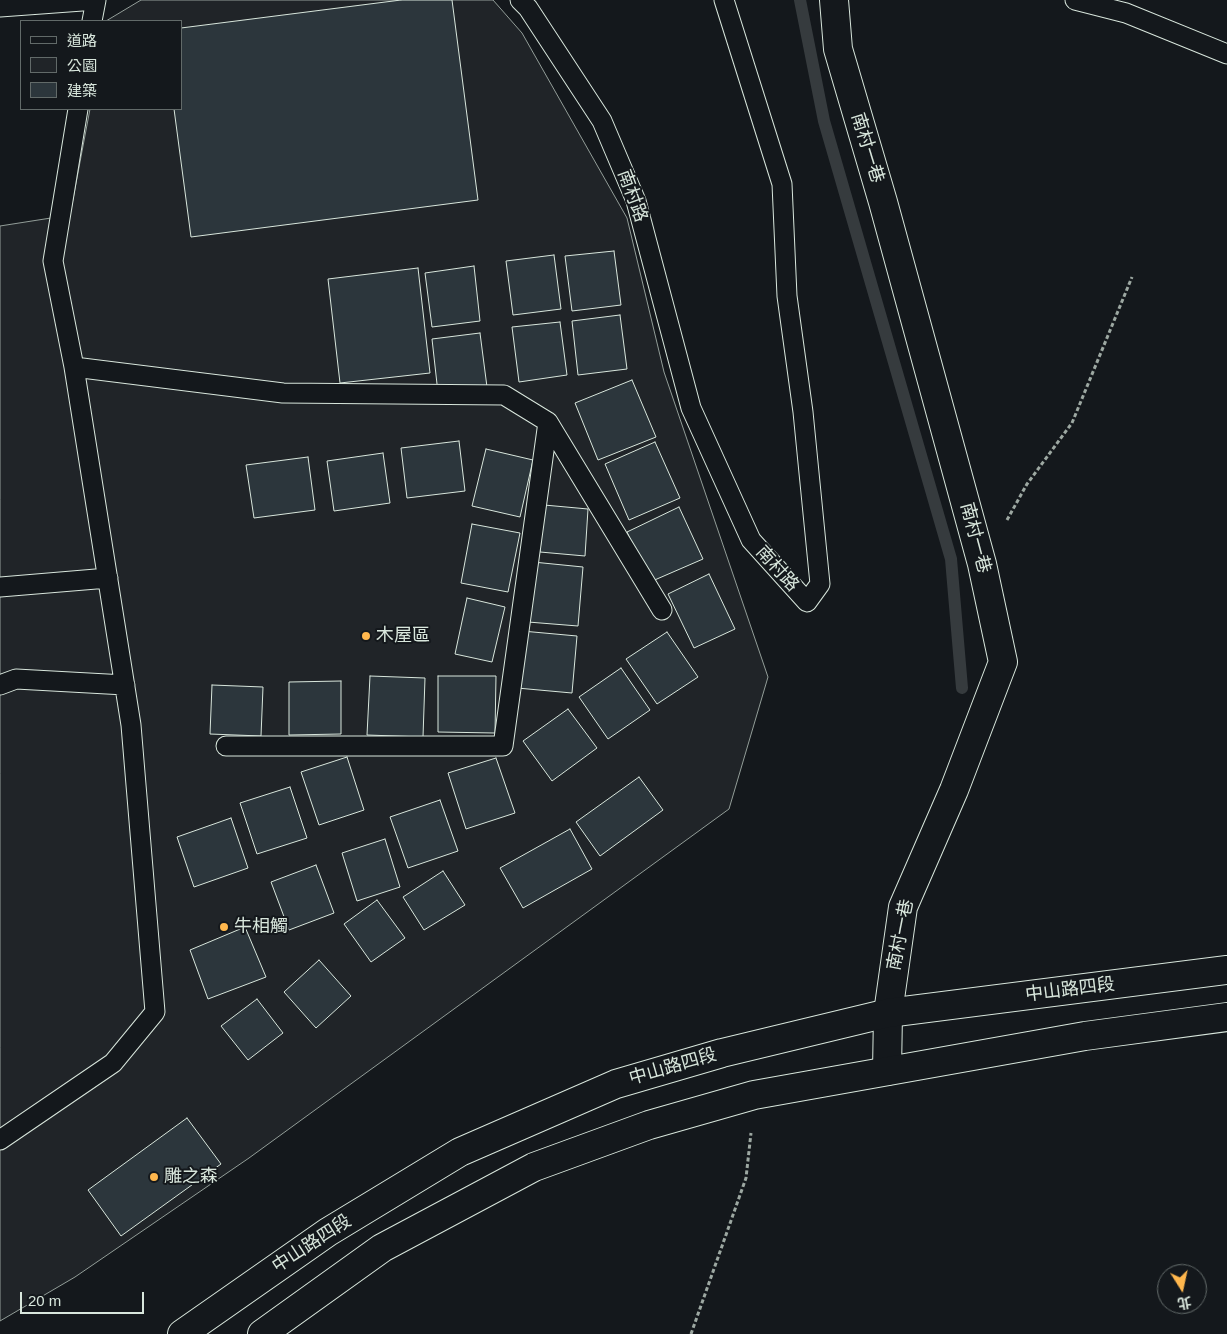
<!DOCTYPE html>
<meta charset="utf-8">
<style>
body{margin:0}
#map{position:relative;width:1227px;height:1334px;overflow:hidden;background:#14181c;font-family:Arial,"Noto Sans TC",sans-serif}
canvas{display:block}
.legend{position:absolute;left:20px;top:20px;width:162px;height:90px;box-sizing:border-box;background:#14181c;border:1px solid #626a69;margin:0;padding:6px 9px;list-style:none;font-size:15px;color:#d8e6dc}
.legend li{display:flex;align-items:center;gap:10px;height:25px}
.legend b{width:25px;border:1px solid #626a69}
.north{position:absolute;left:1157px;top:1264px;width:50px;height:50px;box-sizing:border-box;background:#14181c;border:1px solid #626a69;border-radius:50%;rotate:170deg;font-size:14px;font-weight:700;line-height:20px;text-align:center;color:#d8e6dc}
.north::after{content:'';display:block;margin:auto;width:18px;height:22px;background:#ffb74d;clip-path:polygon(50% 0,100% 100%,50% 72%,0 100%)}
.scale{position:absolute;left:20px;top:1292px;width:124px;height:22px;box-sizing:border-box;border:2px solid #d8e6dc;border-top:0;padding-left:6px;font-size:15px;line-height:18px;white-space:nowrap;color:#d8e6dc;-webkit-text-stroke:4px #14181c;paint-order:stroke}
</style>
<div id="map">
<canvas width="1227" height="1334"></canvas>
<ul class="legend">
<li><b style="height:6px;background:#14181c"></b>道路</li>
<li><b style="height:14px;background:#202428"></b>公園</li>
<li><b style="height:14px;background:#2c363c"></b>建築</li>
</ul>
<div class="north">北</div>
<div class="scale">20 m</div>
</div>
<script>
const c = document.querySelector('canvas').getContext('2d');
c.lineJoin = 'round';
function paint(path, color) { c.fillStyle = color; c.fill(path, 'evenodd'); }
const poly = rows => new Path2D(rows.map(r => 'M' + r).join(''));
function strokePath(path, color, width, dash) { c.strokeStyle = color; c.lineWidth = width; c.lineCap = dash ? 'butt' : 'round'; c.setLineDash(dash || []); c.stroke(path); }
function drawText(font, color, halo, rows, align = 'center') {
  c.font = font + ' Arial,"Noto Sans TC",sans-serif'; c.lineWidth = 4; c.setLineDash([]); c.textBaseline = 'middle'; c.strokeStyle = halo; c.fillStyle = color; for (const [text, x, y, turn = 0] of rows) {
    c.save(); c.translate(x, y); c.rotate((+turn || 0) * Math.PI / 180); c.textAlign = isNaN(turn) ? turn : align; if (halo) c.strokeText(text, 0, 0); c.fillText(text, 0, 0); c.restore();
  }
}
const green = poly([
 [141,0,493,0,522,33,627,218,664,372,768,677,729,809,249,1158,75,1277,0,1321,0,226,70,215,90,109,181,109,181,21,106,21,141,0]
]);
paint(green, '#202428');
strokePath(green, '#939e99', 1);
strokePath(poly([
 [800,0,824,121,951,559,962,688]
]), '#363b3e', 12);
const building = poly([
 [401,0,452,0,478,200,191,237,174,109,181,109,181,28,401,0],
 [614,251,621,305,572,311,565,256,614,251],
 [554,255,561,309,513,315,506,261,554,255],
 [474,266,480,321,432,327,425,273,474,266],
 [418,268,430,373,340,383,328,279,418,268],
 [620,315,627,369,578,375,572,321,620,315],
 [560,322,567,375,519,382,512,327,560,322],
 [480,333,487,387,438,393,432,339,480,333],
 [632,380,656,437,598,460,575,403,632,380],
 [459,441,465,491,407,498,401,448,459,441],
 [655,442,680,498,629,520,605,464,655,442],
 [486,449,533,460,520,517,472,506,486,449],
 [383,453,390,503,334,511,327,461,383,453],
 [308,457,315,510,254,518,246,465,308,457],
 [544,505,588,509,585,556,540,552,544,505],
 [679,507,703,559,650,582,627,532,679,507],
 [472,524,520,533,508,592,461,583,472,524],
 [533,562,583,567,578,626,528,622,533,562],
 [709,574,735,629,694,648,668,594,709,574],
 [467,598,505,607,492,662,455,654,467,598],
 [522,631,577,636,572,693,517,688,522,631],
 [667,632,698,677,657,704,626,659,667,632],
 [621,668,650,710,608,739,579,697,621,668],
 [370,676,425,678,423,737,367,735,370,676],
 [438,676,496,676,495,733,438,732,438,676],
 [341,681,341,734,289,735,289,682,341,681],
 [212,685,263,687,261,736,210,734,212,685],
 [568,709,597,748,552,781,523,741,568,709],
 [347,757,364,810,319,825,301,772,347,757],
 [496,758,515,813,466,829,448,773,496,758],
 [639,777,663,810,600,856,576,822,639,777],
 [290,787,307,838,257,854,240,803,290,787],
 [440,800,458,851,408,868,390,817,440,800],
 [231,818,248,868,194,887,177,837,231,818],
 [570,829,592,869,523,908,500,868,570,829],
 [385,839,400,887,357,901,342,853,385,839],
 [316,865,334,913,289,930,271,882,316,865],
 [443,871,465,905,424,930,403,897,443,871],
 [377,900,405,938,371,962,344,924,377,900],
 [245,927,266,977,208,999,190,950,245,927],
 [319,960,351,996,316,1028,284,992,319,960],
 [257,999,283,1033,248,1060,221,1026,257,999],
 [187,1118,221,1164,121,1236,88,1190,187,1118]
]);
paint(building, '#2c363c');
strokePath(building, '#d8e6dc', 1);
const service = poly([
 [520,0,528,8,602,121,636,201,691,408,751,540,807,602,820,584,803,412,787,296,782,184,724,0],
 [1075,0,1126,13,1227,54],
 [0,7,96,0,92,21],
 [74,367,283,393,504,395,548,422,662,610],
 [0,587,108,578],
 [0,685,16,679,125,685],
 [226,746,503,746,548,422],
 [0,1140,113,1063,155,1012,131,725,74,367,53,261,78,109]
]);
const minor = poly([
 [834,0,838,49,883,202,982,564,1003,662,954,790,903,907,888,1013,887,1071]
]);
const primary = poly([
 [182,1334,328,1232,460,1152,616,1084,722,1053,888,1013,1227,970],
 [262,1334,382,1248,534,1167,649,1125,754,1095,1085,1036,1227,1017]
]);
strokePath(service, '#d8e6dc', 21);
strokePath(minor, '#d8e6dc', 30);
strokePath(primary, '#d8e6dc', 30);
strokePath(poly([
 [1007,520,1027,484,1072,423,1132,277],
 [691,1334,746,1178,751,1133]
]), '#9da8a2', 3, [4, 2.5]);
strokePath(service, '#14181c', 19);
strokePath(minor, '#14181c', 28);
strokePath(primary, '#14181c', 28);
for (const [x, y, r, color] of [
 [366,636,5,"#ffb74d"],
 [224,927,5,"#ffb74d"],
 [154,1177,5,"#ffb74d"]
]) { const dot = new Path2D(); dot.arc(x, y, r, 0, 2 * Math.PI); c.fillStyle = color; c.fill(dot); strokePath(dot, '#14181c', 2); }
drawText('18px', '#d8e6dc', '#14181c', [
 ["南村一巷",867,148,73],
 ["南村路",632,196,70],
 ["南村一巷",975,538,75],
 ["南村路",777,569,48],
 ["南村一巷",901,935,-79],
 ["中山路四段",1070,990,-7],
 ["中山路四段",673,1067,-16],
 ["中山路四段",312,1244,-33]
]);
drawText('18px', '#d8e6dc', '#14181c', [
 ["木屋區",376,636],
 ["牛相觸",234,927],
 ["雕之森",164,1177]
], 'left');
</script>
